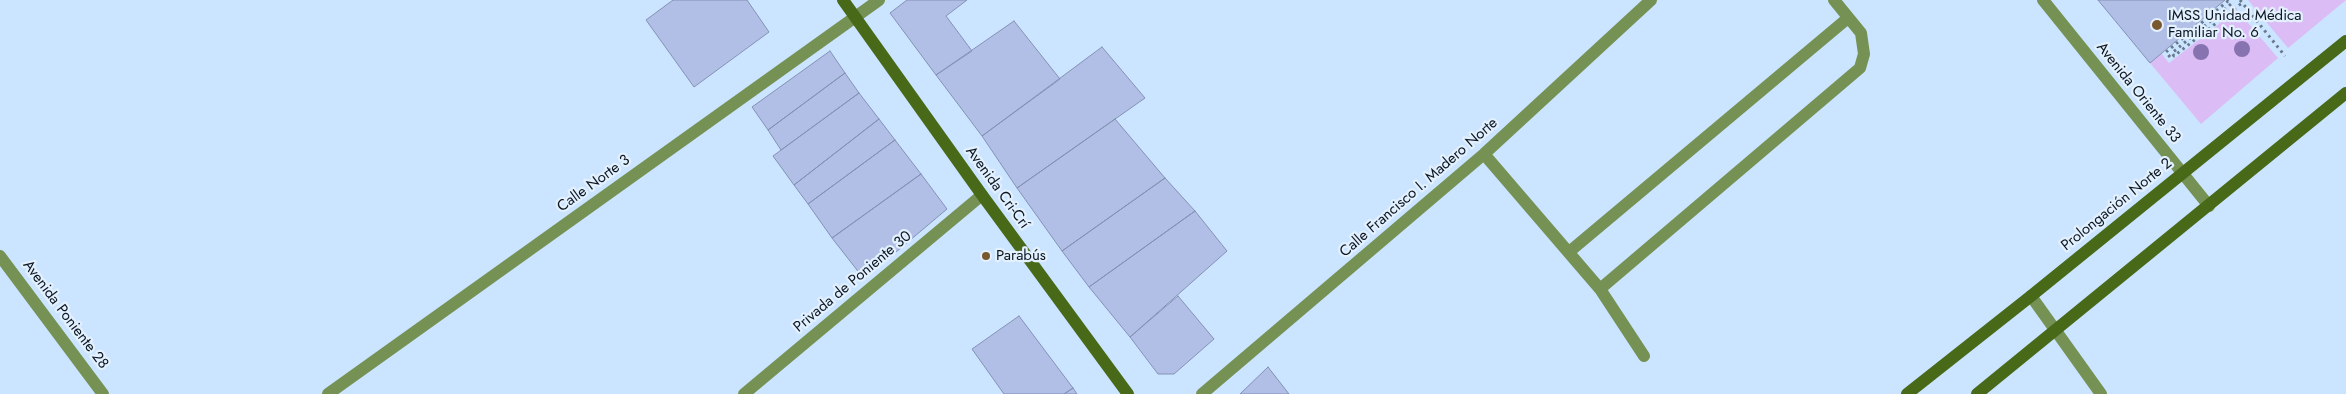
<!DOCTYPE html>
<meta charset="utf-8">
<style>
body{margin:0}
canvas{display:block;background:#cbe4ff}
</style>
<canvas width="2346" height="394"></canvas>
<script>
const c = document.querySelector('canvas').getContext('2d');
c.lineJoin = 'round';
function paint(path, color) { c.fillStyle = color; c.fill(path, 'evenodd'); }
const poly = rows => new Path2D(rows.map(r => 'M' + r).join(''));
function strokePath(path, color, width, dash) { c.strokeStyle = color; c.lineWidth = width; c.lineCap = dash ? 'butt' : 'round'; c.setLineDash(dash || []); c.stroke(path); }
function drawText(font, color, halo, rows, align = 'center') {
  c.font = font + ' Jost,sans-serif'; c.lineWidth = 4.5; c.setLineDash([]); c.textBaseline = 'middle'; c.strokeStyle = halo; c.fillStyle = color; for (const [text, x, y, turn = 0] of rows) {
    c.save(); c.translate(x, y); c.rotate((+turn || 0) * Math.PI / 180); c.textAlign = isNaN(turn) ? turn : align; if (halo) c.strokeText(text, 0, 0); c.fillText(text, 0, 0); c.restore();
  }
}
paint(poly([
 [2248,0,2346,0,2288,48],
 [2237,10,2278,58,2201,124,2150,63,2161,53,2169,63]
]), '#dbbcf5');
const building = poly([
 [673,0,747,0,769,32,694,87,646,20,673,0],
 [907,0,967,0,946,16,972,51,936,75,890,13,907,0],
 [2098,0,2225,0,2150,63,2098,0],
 [1014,21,1060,79,982,136,936,75,1014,21],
 [1102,47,1145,98,1017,188,982,136,1102,47],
 [830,51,845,73,768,130,752,107,830,51],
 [845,73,859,93,781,150,768,130,845,73],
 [859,93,879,119,794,185,773,156,859,93],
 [879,119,895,140,808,204,794,185,879,119],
 [1115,119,1165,178,1062,251,1017,188,1115,119],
 [895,140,921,174,832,238,808,204,895,140],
 [921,174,947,209,864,279,832,238,921,174],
 [1165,178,1195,211,1089,287,1062,251,1165,178],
 [1195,211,1227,251,1130,337,1089,287,1195,211],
 [1178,296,1214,339,1174,374,1158,374,1130,337,1178,296],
 [1019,316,1073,388,1064,394,1004,394,972,349,1019,316],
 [1268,367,1289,394,1240,394,1268,367],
 [1073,388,1077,394,1064,394,1073,388]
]);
paint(building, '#b1bfe6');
strokePath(building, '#8491b6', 1);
strokePath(poly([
 [2240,0,2285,56],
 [2170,57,2166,52,2228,1,2231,4,2172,53,2174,56,2242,3]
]), '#68798d', 3, [2.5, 4]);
strokePath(poly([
 [2043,0,2209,206],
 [1484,154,1600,289,1860,68,1864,54,1861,33,1834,0],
 [1569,252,1848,18],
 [0,256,103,394],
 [1600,289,1644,356],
 [2031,296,2101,394],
 [328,394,879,0],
 [744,394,982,195],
 [1202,394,1484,154,1651,0]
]), '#759254', 12);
strokePath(poly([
 [843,0,982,195,1128,394],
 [1907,394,2031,296,2346,41],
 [1977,394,2346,93]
]), '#486918', 12);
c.fillStyle = '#8673af';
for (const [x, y] of [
 [2242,49],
 [2201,52]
]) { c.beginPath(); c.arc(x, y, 8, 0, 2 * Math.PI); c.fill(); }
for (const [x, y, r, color] of [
 [2157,25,6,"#79572f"],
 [986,256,5,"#79572f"]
]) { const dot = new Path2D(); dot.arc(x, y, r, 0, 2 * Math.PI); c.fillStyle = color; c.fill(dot); strokePath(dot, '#e3f0fe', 2); }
drawText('15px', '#0b1622', '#e3f0fe', [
 ["IMSS Unidad Médica",2168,16],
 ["Familiar No. 6",2168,33],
 ["Parabús",996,256]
], 'left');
drawText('15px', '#0b1622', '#e3f0fe', [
 ["Avenida Oriente 33",2138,93,51],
 ["Calle Norte 3",594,184,-36],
 ["Avenida Cri-Crí",997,188,54],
 ["Calle Francisco I. Madero Norte",1419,188,-41],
 ["Prolongación Norte 2",2117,205,-39],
 ["Privada de Poniente 30",853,282,-40],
 ["Avenida Poniente 28",65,315,53]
]);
</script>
